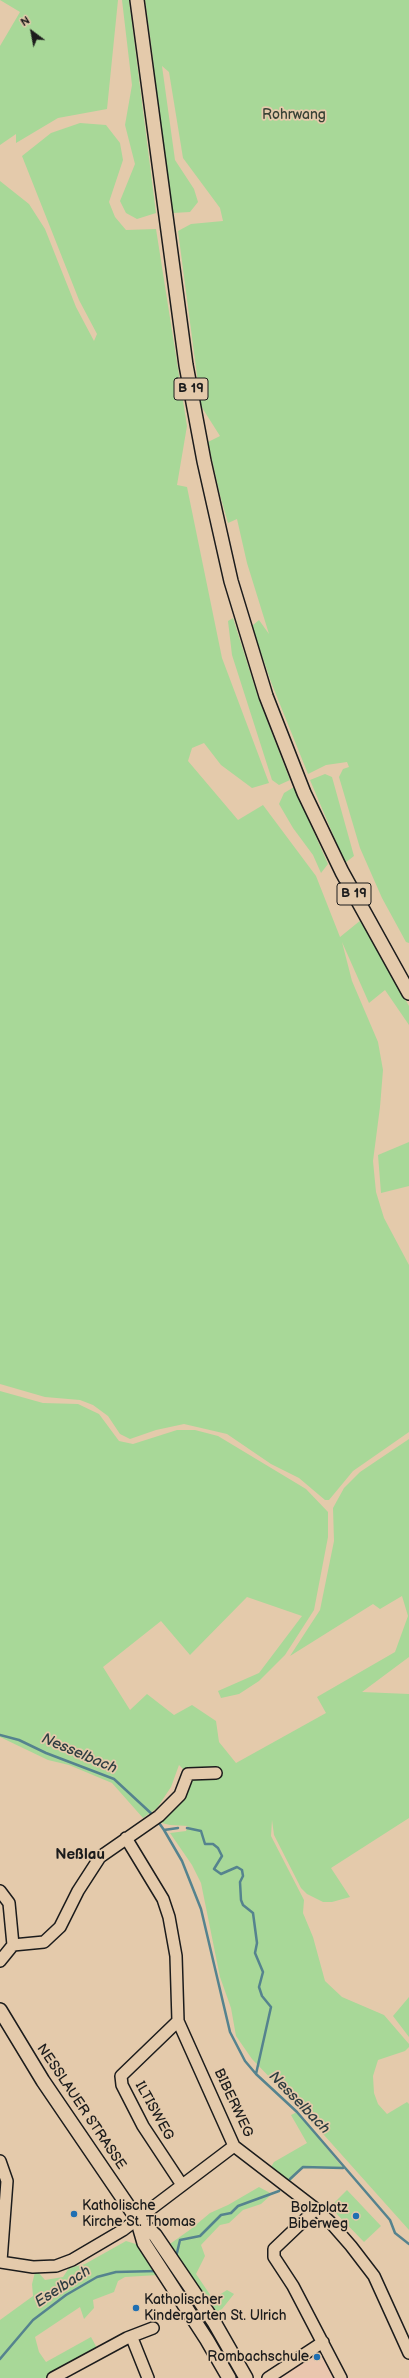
<!DOCTYPE html>
<meta charset="utf-8">
<style>
body{margin:0}
#map{position:relative;width:409px;height:2378px;overflow:hidden;background:#e4caab;font-family:"Balsamiq Sans",sans-serif}
canvas{display:block}
.north{position:absolute;left:12px;top:12px;width:40px;height:40px;-webkit-text-stroke:3px #e4caab;paint-order:stroke;rotate:328deg;font-size:11px;font-weight:700;line-height:16px;text-align:center;color:#1c1c1c}
.north::after{content:'';display:block;margin:auto;width:14px;height:18px;background:#1c1c1c;clip-path:polygon(50% 0,100% 100%,50% 72%,0 100%)}
</style>
<div id="map">
<canvas width="409" height="2378"></canvas>
<div class="north">N</div>
</div>
<script>
const c = document.querySelector('canvas').getContext('2d');
c.lineJoin = 'round';
function paint(path, color) { c.fillStyle = color; c.fill(path, 'evenodd'); }
const poly = rows => new Path2D(rows.map(r => 'M' + r).join(''));
function strokePath(path, color, width, dash) { c.strokeStyle = color; c.lineWidth = width; c.lineCap = dash ? 'butt' : 'round'; c.setLineDash(dash || []); c.stroke(path); }
function drawText(font, color, halo, rows, align = 'center') {
  c.font = font + ' "Balsamiq Sans",sans-serif'; c.lineWidth = 3.5; c.setLineDash([]); c.textBaseline = 'middle'; c.strokeStyle = halo; c.fillStyle = color; for (const [text, x, y, turn = 0] of rows) {
    c.save(); c.translate(x, y); c.rotate((+turn || 0) * Math.PI / 180); c.textAlign = isNaN(turn) ? turn : align; if (halo) c.strokeText(text, 0, 0); c.fillText(text, 0, 0); c.restore();
  }
}
paint(poly([
 [322,2347,337,2378,275,2378]
]), '#eac6ae');
paint(poly([
 [0,0,118,0,107,109,58,118,16,143,16,134,0,145,0,46,20,12],
 [122,0,129,0,156,213,137,219,126,213,120,201,135,164,125,125,132,85],
 [145,0,409,0,409,943,406,942,382,898,360,848,339,777,343,769,349,767,347,762,326,765,308,774,271,682,252,626,259,620,269,634,247,563,237,519,228,523,220,495,208,442,220,436,201,406,178,231,191,224,223,221,220,208,183,158,169,72,162,66,175,160,194,189,198,202,190,212,173,213,155,95,153,58],
 [80,123,106,125,120,143,123,160,109,202,115,217,126,230,156,229,187,426,177,485,187,487,222,658,269,783,252,788,221,765,204,743,192,748,188,761,238,820,263,805,316,876,340,937,361,920,409,1006,409,1025,385,990,369,1003,342,942,352,981,378,1042,383,1070,380,1107,373,1161,376,1192,384,1218,409,1265,409,1432,353,1471,329,1500,325,1500,299,1478,271,1464,227,1434,184,1424,156,1430,130,1439,120,1434,108,1416,93,1405,80,1400,45,1397,0,1384,0,181,29,204,45,229,76,307,94,341,97,334,79,300,22,156,51,133],
 [233,618,258,697,290,780,279,785,272,780,232,655,228,621],
 [325,774,332,777,354,856,345,863,310,780],
 [294,787,328,864,321,873,313,855,293,828,279,804,284,793],
 [409,1142,409,1186,381,1193,378,1155],
 [0,1391,43,1403,78,1404,99,1414,119,1441,133,1444,177,1430,195,1430,218,1436,306,1489,328,1512,328,1537,314,1610,285,1655,259,1681,239,1694,221,1698,218,1691,259,1673,302,1616,247,1597,190,1655,161,1621,103,1667,130,1710,147,1694,174,1715,192,1705,216,1721,219,1742,236,1763,326,1713,317,1697,395,1652,408,1616,402,1596,380,1609,373,1604,290,1656,320,1610,334,1541,333,1508,344,1488,360,1472,409,1439,409,1657,362,1692,409,1694,409,1818,331,1868,350,1897,332,1902,323,1902,307,1894,301,1888,274,1835,272,1820,271,1836,304,1900,303,1913,313,1937,325,1981,342,1997,384,2015,409,2044,409,2047,405,2051,378,2060,373,2076,374,2093,378,2104,387,2114,407,2102,409,2104,409,2230,307,2116,252,2059,236,2036,231,2008,220,1977,201,1883,192,1865,170,1833,186,1831,188,1826,170,1825,158,1822,188,1774,179,1765,171,1787,157,1808,143,1818,112,1783,69,1765,48,1760,0,1737],
 [409,1997,409,2037,393,2016],
 [297,2112,343,2168,303,2167,286,2186,268,2172,274,2162,307,2143,291,2115],
 [259,2187,272,2194,261,2204,243,2210,229,2223,220,2225,201,2245,205,2256,196,2274,213,2299,227,2290,234,2294,222,2309,213,2314,167,2246,191,2229,210,2213,228,2205],
 [347,2190,381,2226,364,2242,330,2207],
 [126,2241,139,2245,158,2275,125,2277,118,2281,114,2292,93,2300,94,2308,84,2319,80,2307,35,2337,39,2352,46,2362,91,2337,98,2350,47,2378,0,2378,0,2320,33,2296,32,2284,35,2272,38,2272,45,2280,63,2277,69,2268,85,2264]
]), '#a8d898');
strokePath(poly([
 [0,1735,19,1740,46,1753,114,1779,154,1816],
 [157,1820,164,1830,178,1828],
 [187,1828,201,1831,205,1844,213,1844,218,1848,222,1856,214,1869,221,1874,237,1867,242,1870,243,1876,240,1882,241,1900,243,1905,253,1913,257,1943,255,1953,263,1972,259,1987,262,1996,271,2007,256,2074,297,2112,390,2220,395,2233,409,2244],
 [164,1830,182,1861,201,1909,230,2032,245,2061,256,2074],
 [290,2179,303,2167,343,2168],
 [176,2257,180,2240,200,2236,221,2215,231,2213,238,2206,279,2191],
 [0,2359,33,2320,66,2295,97,2277,116,2272,157,2271]
]), '#55838e', 2.5);
const minor = poly([
 [126,1838,163,1899,169,1917,176,1956,178,2021,234,2146,316,2209,330,2222,351,2246,374,2276,409,2353],
 [0,1891,9,1903,13,1945],
 [0,1961,13,1945,44,1942,60,1927,78,1891,100,1857,159,1816,180,1795,188,1774,216,1773],
 [178,2021,121,2076,122,2085,143,2126,182,2185],
 [0,2161,7,2181,1,2261],
 [316,2209,274,2249,274,2257,293,2286,341,2378],
 [0,2262,33,2267,56,2266,72,2260,123,2230,234,2146],
 [132,2338,148,2378],
 [53,2378,127,2338,153,2328],
 [268,2378,323,2342]
]);
const major = poly([
 [137,0,186,365,204,461,231,581,266,696,304,793,342,872,409,993],
 [0,2010,43,2081,137,2219,155,2235,214,2322,246,2378],
 [137,2219,144,2243,207,2340,229,2378]
]);
strokePath(minor, '#1c1c1c', 14);
strokePath(major, '#1c1c1c', 16);
strokePath(minor, '#e4caab', 11);
strokePath(major, '#e4caab', 13);
for (const [x, y, r, color] of [
 [74,2214,4,"#1f6fb2"],
 [356,2216,4,"#1f6fb2"],
 [136,2308,4,"#1f6fb2"],
 [317,2357,4,"#1f6fb2"]
]) { const dot = new Path2D(); dot.arc(x, y, r, 0, 2 * Math.PI); c.fillStyle = color; c.fill(dot); strokePath(dot, '#e4caab', 1.5); }
for (const [x, y, w] of [
 [191,389,34],
 [354,894,34]
]) { const box = new Path2D(); box.roundRect(x - w / 2, y - 11, w, 22, 3); c.fillStyle = '#e4caab'; c.fill(box); strokePath(box, '#1c1c1c', 1); }
drawText('bold 13px', '#1c1c1c', null, [
 ["B 19",191,389],
 ["B 19",354,894]
]);
drawText('14px', '#384235', '#e4caab', [
 ["Rohrwang",294,115]
]);
drawText('14px', '#1c1c1c', '#e4caab', [
 ["BIBERWEG",233,2103,65],
 ["NESSLAUER STRASSE",81,2107,56],
 ["ILTISWEG",154,2111,61]
]);
drawText('14px', '#1c1c1c', '#e4caab', [
 ["Katholische",82,2206],
 ["Kirche St. Thomas",82,2222],
 ["Bolzplatz",348,2208,"right"],
 ["Biberweg",348,2224,"right"],
 ["Katholischer",144,2300],
 ["Kindergarten St. Ulrich",144,2316],
 ["Rombachschule",309,2357,"right"]
], 'left');
drawText('italic 15px', '#2f3e42', '#e4caab', [
 ["Nesselbach",79,1754,23],
 ["Nesselbach",299,2103,46],
 ["Eselbach",63,2287,-33]
]);
drawText('bold 15px', '#1c1c1c', '#e4caab', [
 ["Neßlau",80,1855]
]);
</script>
